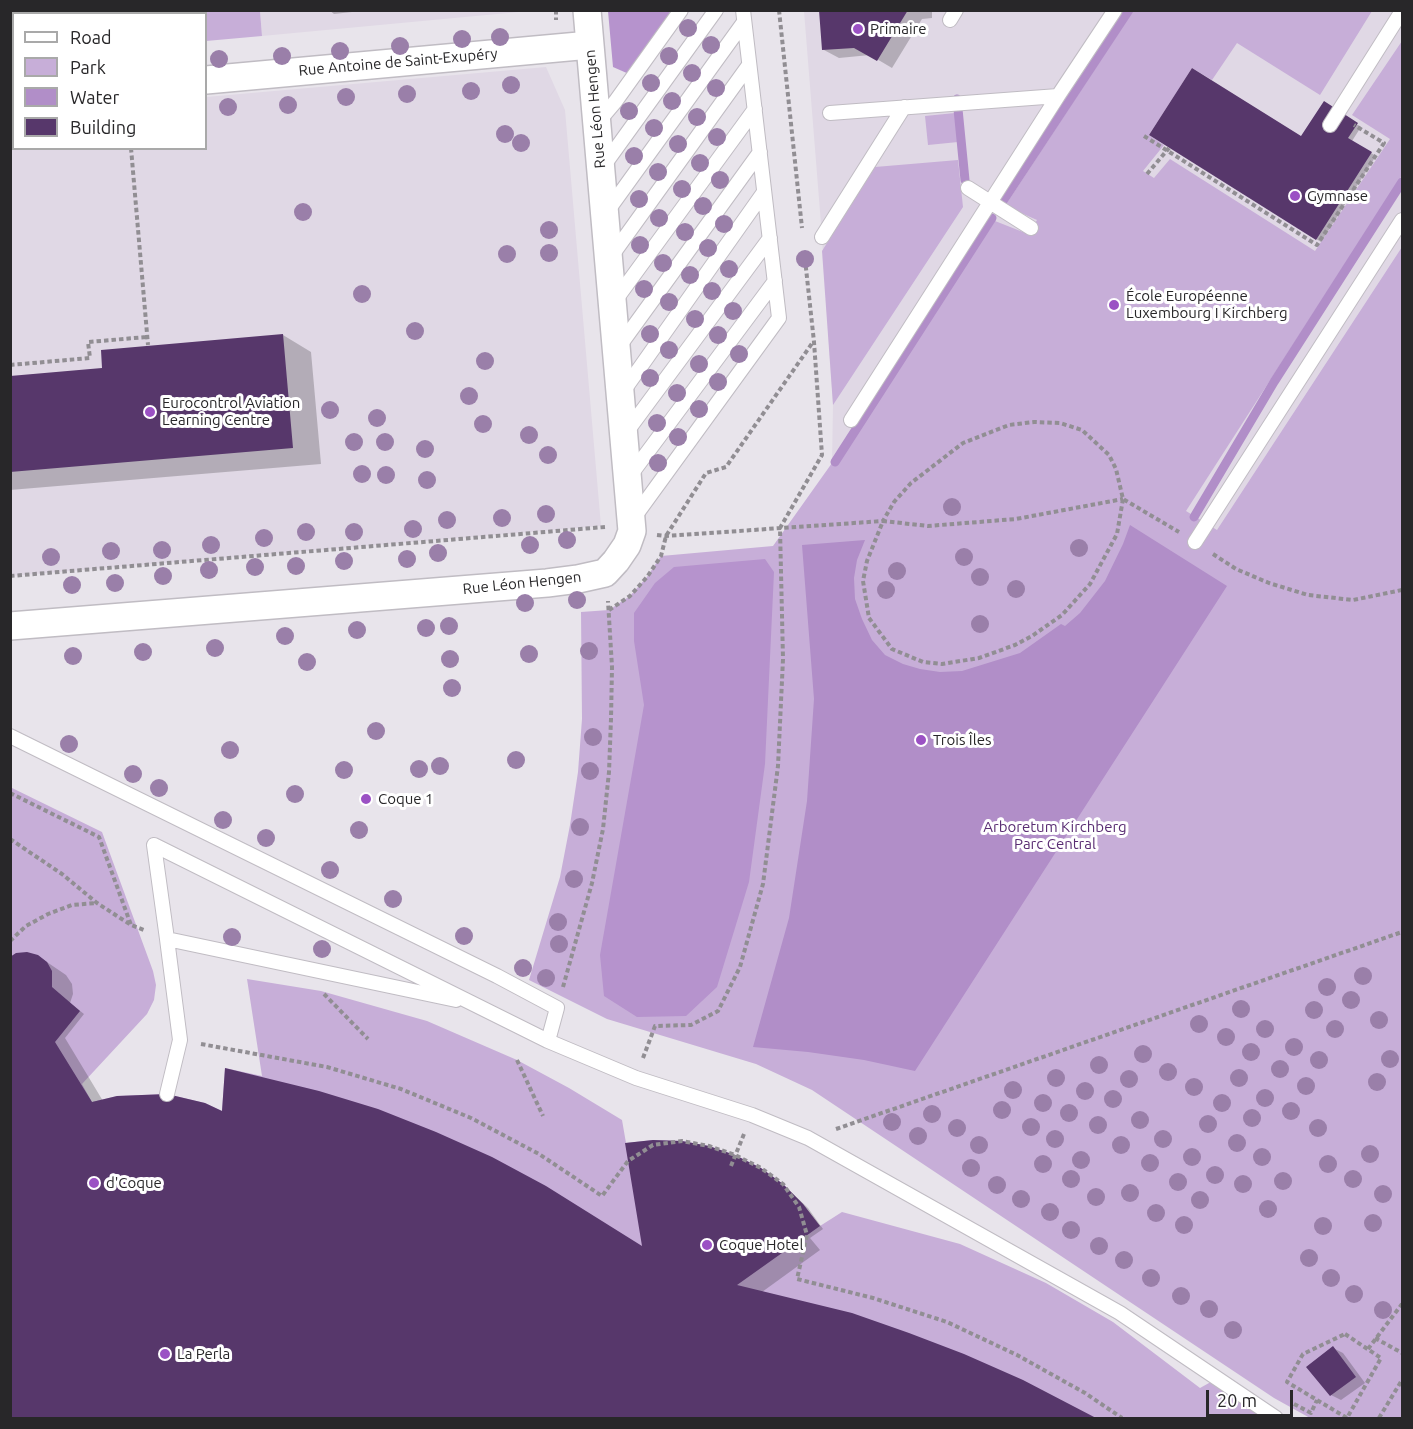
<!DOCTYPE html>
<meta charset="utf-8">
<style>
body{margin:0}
#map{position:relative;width:1413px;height:1429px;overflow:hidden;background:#e8e4eb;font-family:Ubuntu,sans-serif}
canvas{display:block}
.frame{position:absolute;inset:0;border:12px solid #282729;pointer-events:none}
.legend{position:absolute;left:12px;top:12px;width:195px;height:138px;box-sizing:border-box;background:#fff;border:2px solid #a9a9a9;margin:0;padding:8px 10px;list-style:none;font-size:18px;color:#282729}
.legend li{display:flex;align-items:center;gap:12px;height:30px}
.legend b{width:30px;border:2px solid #a9a9a9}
.scale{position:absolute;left:1206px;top:1390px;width:87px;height:27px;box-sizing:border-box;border:3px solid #282729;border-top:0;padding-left:8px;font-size:18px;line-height:21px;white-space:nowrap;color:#282729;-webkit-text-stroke:4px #fff;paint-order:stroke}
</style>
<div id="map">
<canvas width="1413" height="1429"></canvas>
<div class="frame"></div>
<ul class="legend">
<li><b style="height:8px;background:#fff"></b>Road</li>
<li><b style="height:16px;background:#c7aed8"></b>Park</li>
<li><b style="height:16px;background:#b18ec8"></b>Water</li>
<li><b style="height:16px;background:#57376b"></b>Building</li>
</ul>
<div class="scale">20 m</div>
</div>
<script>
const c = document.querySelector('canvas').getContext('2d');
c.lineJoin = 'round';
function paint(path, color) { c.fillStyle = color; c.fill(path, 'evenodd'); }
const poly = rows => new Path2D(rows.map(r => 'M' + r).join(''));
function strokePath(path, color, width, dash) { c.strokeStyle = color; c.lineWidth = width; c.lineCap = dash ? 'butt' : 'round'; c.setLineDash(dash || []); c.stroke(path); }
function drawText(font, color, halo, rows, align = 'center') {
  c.font = font + ' Ubuntu,sans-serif'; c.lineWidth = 6; c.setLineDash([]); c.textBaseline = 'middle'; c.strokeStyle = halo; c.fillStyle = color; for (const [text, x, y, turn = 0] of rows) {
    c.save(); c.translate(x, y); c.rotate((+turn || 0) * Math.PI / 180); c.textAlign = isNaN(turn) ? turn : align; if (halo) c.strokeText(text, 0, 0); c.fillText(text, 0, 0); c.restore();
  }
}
paint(poly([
 [540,10,262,36,260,11],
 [804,11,1402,11,1402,568,1249,549,1194,517,937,390,832,463,833,405,821,224],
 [546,67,565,110,601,526,11,576,11,114,13,114,14,148,206,148,206,97]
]), '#e0d8e5');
paint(poly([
 [11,10,260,11,262,36,206,41,206,14,14,14,13,58,11,58],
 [1133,11,1372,11,1320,95,1237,43,1212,80,1192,68,1149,135,1164,145,1143,171,1154,178,1170,159,1315,251,1390,139,1352,115,1402,41,1402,175,1186,511,1217,530,1402,247,1402,1418,1310,1418,1274,1398,812,1090,756,1064,607,1019,529,980,560,877,570,825,578,772,582,719,581,612,609,610,630,596,647,577,661,556,773,546,832,463,995,221,1028,234,1037,220,1005,206],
 [955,113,958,142,928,145,925,116],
 [958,160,963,207,833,405,822,251,875,167],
 [10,787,102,832,153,971,156,985,154,1000,147,1014,82,1084,92,1102,117,1096,167,1094,205,1103,222,1111,225,1068,262,1076,247,979,321,991,427,1021,517,1060,569,1088,622,1120,626,1143,653,1140,682,1141,709,1146,735,1155,761,1168,783,1184,803,1204,820,1226,842,1212,960,1244,1046,1283,1113,1322,1200,1388,1218,1378,1276,1418,11,1418]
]), '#c7aed8');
paint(poly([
 [608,11,673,11,629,74,613,67],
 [765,559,774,572,765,764,749,882,717,987,686,1016,637,1017,604,996,600,955,644,705,634,641,634,613,655,583,674,567]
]), '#b693cd');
paint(poly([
 [1130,525,1227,586,915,1071,864,1060,808,1052,753,1047,789,918,807,801,814,699,802,545,865,540,857,560,854,578,855,599,862,619,872,640,885,655,903,664,920,669,940,672,962,671,1020,653,1061,624,1065,626,1080,613,1105,581,1123,544]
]), '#b18ec8');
paint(poly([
 [329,10,370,10,334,14],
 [820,10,932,10,932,18,922,19,892,68,870,55,839,58,824,50],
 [1324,103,1361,127,1352,141,1376,156,1321,242,1151,135,1301,138],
 [283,335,311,352,321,464,10,490,10,377,104,369],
 [38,956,66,975,72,984,73,994,70,1003,84,1014,65,1038,103,1101,222,1112,643,1248,765,1172,788,1189,808,1208,823,1229,810,1238,820,1250,762,1292,1077,1409,1094,1418,10,1418,10,958],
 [1333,1348,1343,1353,1365,1383,1341,1400,1331,1395]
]), '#0003');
strokePath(poly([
 [957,99,965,180],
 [1003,201,1129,10],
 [835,462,992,218],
 [1194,517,1274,382,1402,182]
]), '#b18ec8', 9);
paint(poly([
 [819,10,908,10,877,61,854,48,822,50],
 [1192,68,1301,136,1324,101,1358,123,1348,138,1372,152,1316,240,1149,135],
 [283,334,293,448,10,472,10,376,102,368,101,350],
 [27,952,38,955,47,962,52,971,52,987,80,1011,55,1042,92,1102,117,1096,167,1094,205,1103,222,1111,225,1068,319,1091,378,1109,436,1132,492,1157,546,1186,642,1246,625,1143,653,1140,682,1141,709,1146,735,1155,761,1168,783,1184,803,1204,820,1226,737,1285,852,1313,909,1333,964,1354,1023,1380,1096,1418,10,1418,10,957,16,953],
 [1333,1346,1356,1377,1330,1396,1306,1367]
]), '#57376b');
const lane = poly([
 [950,20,956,10],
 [830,113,1058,96,1115,10],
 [598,122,615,102,681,10],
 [1330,125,1402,11],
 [602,168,716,10],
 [968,188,1031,228],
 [606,213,744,22],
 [822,237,904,107],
 [610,258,749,65],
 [614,302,755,109],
 [618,348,760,152],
 [622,393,764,192],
 [851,420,1058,96],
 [625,434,770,238],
 [629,477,775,281],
 [633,519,779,318,743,10],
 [1195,542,1402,220],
 [10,736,497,976,557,1008,548,1041],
 [154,845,548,1041,636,1078,752,1115,808,1138,1120,1313,1276,1418],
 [154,845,167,939,456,1000],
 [167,1094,180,1040,167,939]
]);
const street = poly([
 [206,80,590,45],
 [10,97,14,97],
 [10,626,547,583,578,579,605,573,616,561,627,545,632,531,587,10]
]);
strokePath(lane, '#c0bcc3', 16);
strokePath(street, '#c0bcc3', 30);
strokePath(poly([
 [150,10,150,14],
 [556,10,556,20],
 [779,10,802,228],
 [1144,136,1317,245,1384,143,1354,125],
 [131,148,148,345],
 [1147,174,1169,148],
 [10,365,90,358,88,342,147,337],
 [1123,499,1117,534,1090,584,1062,615,1032,636,1015,645,979,658,942,664,923,662,892,649,869,618,863,581,867,561,883,521,928,526,1016,519,1123,499],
 [657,535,666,536,883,521,894,502,911,483,963,443,1009,425,1034,422,1060,423,1082,430,1109,455,1116,469,1123,499,1179,532],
 [1213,554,1236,569,1269,583,1308,595,1353,600,1402,590],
 [10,576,605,527],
 [609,610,630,596,647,577,661,556,666,536,706,473,726,467,813,342],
 [10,793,99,837,131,925],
 [10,839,62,874,97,903,131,925,144,930],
 [10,941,26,926,48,914,72,905,96,903],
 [563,987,592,883,603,829,609,772,611,719,612,667,608,601],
 [324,994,368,1039],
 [201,1044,327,1067,401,1089,471,1118,539,1154,602,1196,628,1161,653,1145,682,1141,709,1146,735,1155,761,1168,783,1184,799,1207,807,1235,797,1279,873,1298,947,1322,1017,1355,1085,1393,1122,1418],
 [643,1058,655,1026,691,1025,718,1011,740,967,763,884,778,766,783,659,780,528,822,455,814,342,804,250],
 [517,1060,543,1116],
 [836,1129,1402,932],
 [731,1166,744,1134],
 [1345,1334,1381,1358,1347,1418,1287,1382,1303,1354,1345,1334],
 [1375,1338,1402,1353],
 [1368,1349,1402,1304],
 [1294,1404,1311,1413,1317,1400],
 [1379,1418,1402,1380]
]), '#918e93', 4, [4.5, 3]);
strokePath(lane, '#fff', 14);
strokePath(street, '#fff', 27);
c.fillStyle = '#9a7fa9';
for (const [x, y] of [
 [688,28],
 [500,37],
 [462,39],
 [711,45],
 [400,46],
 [340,51],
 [282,56],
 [669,56],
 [219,59],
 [692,73],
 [651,83],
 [511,85],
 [716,88],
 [471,91],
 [407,94],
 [346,97],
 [672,101],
 [288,105],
 [228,107],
 [629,111],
 [697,117],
 [654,128],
 [505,134],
 [717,137],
 [521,143],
 [678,144],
 [634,156],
 [700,163],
 [658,172],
 [720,180],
 [682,189],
 [639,199],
 [703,206],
 [303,212],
 [659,218],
 [724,224],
 [549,230],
 [685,232],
 [640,245],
 [708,248],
 [549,253],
 [507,254],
 [805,259],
 [663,263],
 [729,269],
 [690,275],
 [644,289],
 [712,291],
 [362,294],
 [669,302],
 [733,311],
 [695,319],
 [415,331],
 [650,334],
 [718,335],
 [669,350],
 [739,354],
 [485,361],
 [699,364],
 [650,378],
 [718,382],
 [677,393],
 [469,396],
 [699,409],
 [330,410],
 [377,418],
 [657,423],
 [483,424],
 [529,435],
 [678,437],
 [354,442],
 [385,442],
 [425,449],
 [548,455],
 [658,463],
 [362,474],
 [386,475],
 [427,480],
 [952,507],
 [546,514],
 [502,518],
 [447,520],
 [413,529],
 [306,532],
 [354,532],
 [264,538],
 [567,540],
 [211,545],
 [530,545],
 [1079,548],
 [162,550],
 [111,551],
 [438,553],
 [51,557],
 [964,557],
 [407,559],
 [344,561],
 [296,566],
 [255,567],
 [209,570],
 [897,571],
 [163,576],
 [980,577],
 [115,583],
 [72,585],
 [1016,589],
 [886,590],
 [577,600],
 [525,603],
 [980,624],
 [449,626],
 [426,628],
 [357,630],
 [285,636],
 [215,648],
 [589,651],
 [143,652],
 [529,654],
 [73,656],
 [450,659],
 [307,662],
 [452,688],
 [376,731],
 [593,737],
 [69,744],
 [230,750],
 [516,760],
 [440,766],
 [419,769],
 [344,770],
 [590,771],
 [133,774],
 [159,788],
 [295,794],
 [223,820],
 [580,827],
 [359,830],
 [266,838],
 [330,870],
 [574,879],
 [393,899],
 [558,922],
 [464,936],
 [232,937],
 [559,944],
 [322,949],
 [523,968],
 [1363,976],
 [546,978],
 [1327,987],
 [1351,1000],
 [1241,1009],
 [1314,1010],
 [1379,1020],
 [1199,1024],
 [1265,1029],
 [1335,1029],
 [1226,1037],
 [1294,1047],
 [1251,1052],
 [1143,1054],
 [1390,1059],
 [1319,1060],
 [1099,1065],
 [1280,1069],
 [1168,1072],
 [1056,1078],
 [1239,1078],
 [1129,1079],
 [1377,1082],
 [1306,1086],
 [1194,1087],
 [1013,1090],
 [1085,1091],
 [1265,1098],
 [1113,1099],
 [1043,1103],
 [1222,1103],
 [1002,1110],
 [1291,1111],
 [1069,1113],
 [932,1114],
 [1252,1118],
 [1140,1120],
 [892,1122],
 [1208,1124],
 [1098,1125],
 [1031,1127],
 [957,1128],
 [1318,1128],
 [918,1136],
 [1055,1139],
 [1163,1139],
 [1237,1143],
 [979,1145],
 [1121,1145],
 [1370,1154],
 [1192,1157],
 [1262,1157],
 [1081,1160],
 [1150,1163],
 [1043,1164],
 [1328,1164],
 [971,1168],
 [1215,1175],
 [1071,1179],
 [1353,1179],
 [1283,1181],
 [1178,1182],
 [1243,1184],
 [997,1185],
 [1130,1193],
 [1383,1194],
 [1096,1197],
 [1021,1199],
 [1200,1200],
 [1268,1209],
 [1050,1212],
 [1156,1213],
 [1373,1223],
 [1184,1225],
 [1323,1226],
 [1071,1230],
 [1099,1246],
 [1309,1258],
 [1124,1260],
 [1151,1278],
 [1331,1278],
 [1354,1294],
 [1181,1296],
 [1209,1309],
 [1383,1310],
 [1233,1330]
]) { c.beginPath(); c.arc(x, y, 9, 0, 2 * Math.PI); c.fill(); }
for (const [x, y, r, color] of [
 [858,29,6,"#9b51c4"],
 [1295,196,6,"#9b51c4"],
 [1114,305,6,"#9b51c4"],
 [150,412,6,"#9b51c4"],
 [921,740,6,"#9b51c4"],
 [366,799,6,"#9b51c4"],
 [94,1183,6,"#9b51c4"],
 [707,1245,6,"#9b51c4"],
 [165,1354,6,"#9b51c4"]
]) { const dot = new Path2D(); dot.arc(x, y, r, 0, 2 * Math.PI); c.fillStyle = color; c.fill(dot); strokePath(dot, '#fff', 2); }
drawText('15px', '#282729', '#fff', [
 ["Primaire",870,29],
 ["Gymnase",1307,196],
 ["École Européenne",1126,296],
 ["Luxembourg I Kirchberg",1126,313],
 ["Eurocontrol Aviation",162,403],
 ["Learning Centre",162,420],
 ["Trois Îles",933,740],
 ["Coque 1",378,799],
 ["d'Coque",106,1183],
 ["Coque Hotel",719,1245],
 ["La Perla",177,1354]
], 'left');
drawText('15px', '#282729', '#fff', [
 ["Rue Antoine de Saint-Exupéry",398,62,-5],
 ["Rue Léon Hengen",595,109,-95],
 ["Rue Léon Hengen",522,583,-6]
]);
drawText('15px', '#5a2d73', '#fff', [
 ["Arboretum Kirchberg",1055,827],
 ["Parc Central",1055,844]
]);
</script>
